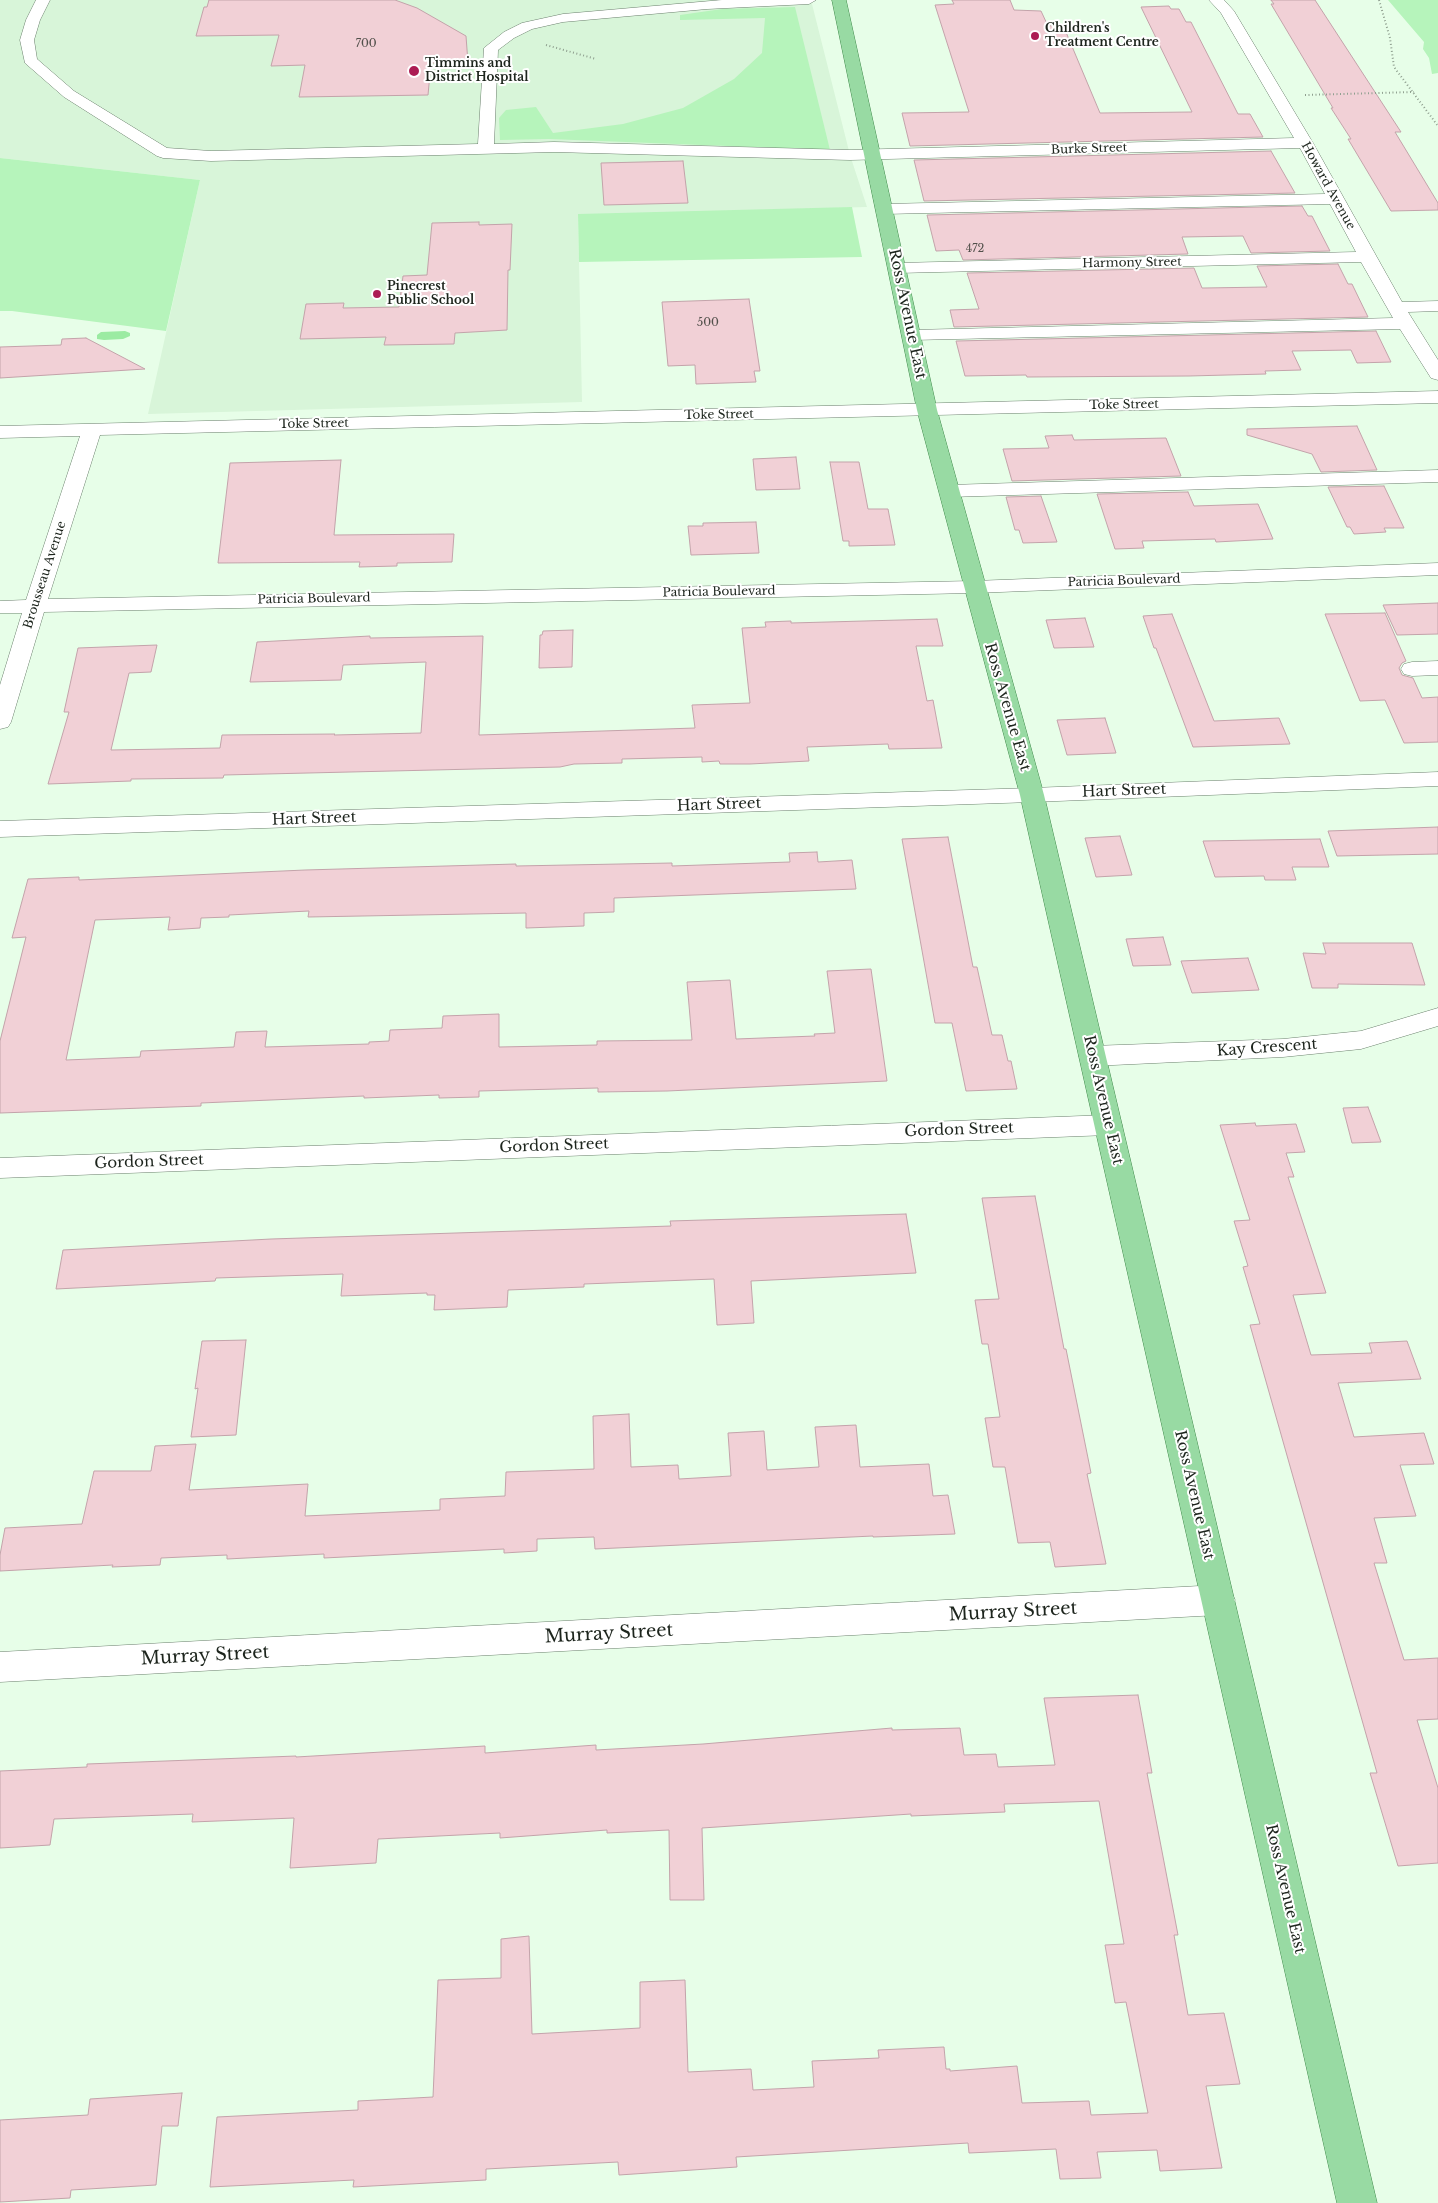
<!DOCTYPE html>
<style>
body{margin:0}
canvas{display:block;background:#e7fee8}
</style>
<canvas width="1438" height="2203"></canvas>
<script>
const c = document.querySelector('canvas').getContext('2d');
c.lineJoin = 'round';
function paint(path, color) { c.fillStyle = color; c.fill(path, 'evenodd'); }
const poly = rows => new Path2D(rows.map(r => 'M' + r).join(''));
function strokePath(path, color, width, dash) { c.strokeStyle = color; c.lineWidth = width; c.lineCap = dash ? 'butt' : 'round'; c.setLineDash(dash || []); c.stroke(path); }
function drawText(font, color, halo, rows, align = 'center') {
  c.font = font + ' "Libre Baskerville",serif'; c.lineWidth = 4; c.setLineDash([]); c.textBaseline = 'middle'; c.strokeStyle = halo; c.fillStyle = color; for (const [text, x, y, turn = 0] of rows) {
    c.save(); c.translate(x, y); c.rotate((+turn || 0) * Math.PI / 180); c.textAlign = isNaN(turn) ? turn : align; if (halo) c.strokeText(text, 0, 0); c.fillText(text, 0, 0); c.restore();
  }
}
paint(poly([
 [0,0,811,0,850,155,867,207,578,215,582,402,148,414,200,180,0,158]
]), '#d8f5d9');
paint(poly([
 [1388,0,1438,0,1438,73,1432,74,1429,58,1423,49,1424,42],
 [795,7,830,150,549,139,500,140,499,118,506,110,536,107,553,133,623,124,683,108,734,79,762,53,765,18,680,20,680,15,722,9],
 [0,158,200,180,166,331,12,311,0,311],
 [852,207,862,257,579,262,578,214]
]), '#b6f4bb');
paint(poly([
 [125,331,130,333,130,336,123,339,104,340,97,339,97,335,101,332]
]), '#9beba2');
const building = poly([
 [209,0,395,0,417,8,466,36,468,63,431,63,428,95,299,97,305,65,271,66,279,35,196,36,204,7,207,7,209,0],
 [952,0,1010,0,1014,10,1041,11,1048,26,1063,25,1100,113,1192,112,1141,7,1169,6,1171,9,1179,9,1186,22,1191,22,1238,114,1250,114,1263,137,910,146,902,113,969,112,935,5,954,4,952,0],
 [1271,0,1315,0,1401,132,1395,132,1438,203,1438,210,1391,211,1348,139,1351,139,1331,108,1333,108,1271,4,1274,4,1271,0],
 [1271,151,1295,193,924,201,914,160,1271,151],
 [683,161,688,203,604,205,601,163,683,161],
 [1302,206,1308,216,1312,216,1330,251,1251,253,1243,236,1182,237,1188,254,963,260,959,250,936,251,927,215,1302,206],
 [479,222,479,225,512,224,510,270,508,270,507,330,455,333,454,344,384,345,386,337,300,339,306,304,344,303,343,308,399,307,403,276,427,275,432,223,479,222],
 [1338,264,1348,284,1352,284,1368,317,954,327,950,310,979,309,967,273,1194,268,1202,288,1204,288,1267,287,1257,266,1338,264],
 [749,299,760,371,754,371,756,382,696,384,695,365,668,366,662,302,749,299],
 [1376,331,1391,362,1357,363,1351,350,1292,351,1301,370,1265,371,1266,374,1189,376,1027,377,1026,375,965,376,956,341,1376,331],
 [86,338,145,369,0,378,0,347,61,345,62,339,86,338],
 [1357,426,1377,470,1321,472,1312,454,1247,435,1247,429,1357,426],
 [1072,435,1074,440,1166,438,1181,476,1012,481,1003,449,1049,448,1045,436,1072,435],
 [796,457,800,489,756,490,753,459,796,457],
 [341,460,334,535,454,534,452,562,397,563,397,566,359,567,360,562,218,563,230,463,341,460],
 [830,462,859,462,868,509,888,509,895,545,849,546,849,541,843,541,830,462],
 [1384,486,1404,528,1384,528,1386,532,1354,534,1350,527,1347,527,1328,487,1384,486],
 [1188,492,1194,506,1258,504,1273,539,1216,542,1215,539,1142,541,1144,548,1115,549,1097,494,1188,492],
 [1041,496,1057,542,1023,543,1019,530,1015,530,1006,497,1041,496],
 [756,522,759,553,691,555,688,526,703,526,703,523,756,522],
 [1438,603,1438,634,1397,635,1383,605,1438,603],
 [1385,613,1406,661,1402,663,1399,668,1402,675,1413,678,1422,698,1438,697,1438,742,1404,743,1385,700,1360,701,1325,614,1385,613],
 [1172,614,1214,721,1279,718,1290,744,1193,747,1156,648,1154,648,1143,616,1172,614],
 [1085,618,1094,647,1054,648,1046,620,1085,618],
 [937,619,943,646,916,646,927,701,933,700,942,748,889,749,888,744,807,747,809,761,750,764,720,764,719,761,702,762,702,757,622,759,622,763,574,764,560,767,224,775,223,778,131,779,131,781,48,784,69,712,64,712,78,648,157,645,151,672,129,673,111,750,220,748,222,735,335,734,334,735,421,733,426,662,343,665,341,680,250,682,257,642,370,636,370,638,483,636,479,735,695,728,692,705,750,703,742,628,766,627,765,622,791,621,791,623,937,619],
 [573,630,572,667,539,668,540,635,542,635,543,631,573,630],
 [1105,718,1116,753,1067,755,1057,720,1105,718],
 [1438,827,1438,854,1337,856,1328,831,1438,827],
 [1120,836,1132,875,1096,877,1085,838,1120,836],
 [948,837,973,967,977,967,992,1035,1002,1035,1008,1061,1011,1061,1017,1089,966,1091,952,1023,935,1023,902,839,948,837],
 [1320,839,1329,867,1292,867,1296,880,1265,880,1264,876,1215,877,1203,841,1320,839],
 [817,852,818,862,852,860,856,889,614,898,614,912,584,913,584,926,526,928,526,913,308,917,309,911,229,915,229,917,201,918,200,928,168,930,170,917,95,920,66,1060,140,1057,141,1051,234,1047,236,1032,267,1031,265,1047,369,1044,369,1042,389,1041,390,1030,442,1028,443,1016,499,1014,499,1047,597,1045,597,1041,692,1040,687,982,730,980,736,1039,815,1036,814,1034,835,1033,827,971,871,969,887,1081,667,1091,598,1092,598,1088,479,1091,479,1097,439,1098,439,1095,364,1098,364,1096,201,1103,201,1106,0,1113,0,1041,26,937,12,938,28,879,79,877,79,880,305,870,516,864,516,866,672,863,672,866,790,862,789,853,817,852],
 [1163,937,1171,965,1133,966,1126,939,1163,937],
 [1323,943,1412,943,1425,985,1338,984,1338,988,1312,988,1303,953,1326,954,1323,943],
 [1248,958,1259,990,1192,993,1181,961,1248,958],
 [1368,1107,1381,1142,1352,1143,1343,1108,1368,1107],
 [1255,1123,1256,1126,1296,1124,1305,1152,1286,1153,1294,1177,1288,1177,1326,1293,1293,1295,1311,1355,1372,1353,1369,1343,1407,1341,1421,1379,1338,1383,1354,1437,1424,1433,1434,1464,1400,1465,1416,1516,1374,1518,1387,1563,1374,1563,1404,1660,1438,1658,1438,1719,1417,1720,1438,1788,1438,1863,1398,1866,1370,1773,1377,1773,1250,1325,1260,1324,1243,1267,1248,1266,1234,1221,1250,1220,1220,1125,1255,1123],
 [1035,1196,1064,1349,1066,1349,1091,1473,1087,1474,1106,1564,1055,1567,1050,1542,1018,1543,1005,1467,993,1467,985,1418,1000,1417,988,1344,982,1344,975,1300,999,1299,982,1198,1035,1196],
 [906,1214,916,1273,751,1281,754,1323,717,1325,714,1279,584,1284,584,1287,508,1290,507,1307,434,1310,435,1295,427,1295,427,1293,341,1296,343,1274,216,1278,215,1281,56,1289,63,1250,271,1239,671,1226,670,1221,906,1214],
 [246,1340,236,1435,191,1437,198,1388,195,1389,202,1341,246,1340],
 [629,1414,631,1467,678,1465,679,1479,731,1476,728,1433,764,1431,767,1470,819,1467,815,1427,856,1425,860,1467,929,1464,933,1496,948,1495,955,1534,873,1537,873,1536,595,1549,594,1537,537,1539,537,1551,504,1553,504,1549,324,1558,324,1554,227,1559,227,1555,161,1558,160,1565,112,1567,113,1565,0,1571,0,1555,5,1528,82,1524,94,1471,151,1471,155,1446,196,1444,189,1490,308,1484,305,1516,440,1510,440,1499,505,1496,506,1472,594,1469,593,1416,629,1414],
 [1138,1695,1152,1773,1147,1773,1178,1935,1174,1935,1188,2015,1224,2013,1240,2084,1206,2086,1222,2168,1160,2171,1157,2150,1097,2152,1101,2178,1060,2179,1056,2149,969,2153,968,2143,736,2157,737,2167,619,2175,618,2162,486,2169,486,2180,353,2187,354,2180,210,2187,217,2117,358,2110,358,2101,433,2097,438,1980,501,1978,501,1939,529,1936,532,2034,640,2028,640,1982,685,1980,688,2072,751,2069,753,2090,814,2087,812,2061,879,2058,878,2050,944,2047,946,2069,950,2069,950,2071,1017,2066,1022,2103,1089,2101,1091,2115,1148,2113,1126,2002,1115,2003,1105,1945,1124,1944,1099,1801,1004,1804,1005,1812,911,1816,911,1814,702,1828,704,1900,670,1900,669,1830,607,1833,607,1830,500,1838,500,1833,378,1839,376,1863,290,1868,294,1818,192,1822,193,1814,54,1819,50,1845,0,1848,0,1771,87,1767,87,1764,296,1756,296,1757,485,1746,485,1753,596,1745,596,1750,703,1744,892,1728,892,1730,960,1728,964,1755,996,1754,998,1767,1055,1765,1044,1698,1138,1695],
 [182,2093,178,2126,162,2126,156,2185,71,2190,70,2198,0,2202,0,2120,88,2115,90,2099,182,2093]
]);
paint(building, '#f1d0d6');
strokePath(building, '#c3a3aa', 1);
const minor = poly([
 [36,0,50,0,40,20,34,40,37,59,74,91,167,148,211,151,478,144,484,48,504,32,522,23,563,14,722,0,816,0,809,4,707,9,563,22,532,29,514,38,498,50,494,144,554,142,850,150,1294,138,1221,13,1209,0,1224,0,1234,11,1313,143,1402,302,1438,301,1438,311,1408,312,1438,360,1438,380,1431,378,1400,329,912,340,906,339,903,335,906,331,912,330,1393,318,1361,262,897,273,891,272,888,268,891,264,897,263,1356,252,1330,204,884,214,878,213,876,209,878,205,884,204,1325,194,1300,148,850,160,554,152,211,161,163,158,157,156,64,97,25,63,20,40,26,20,36,0],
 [1438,391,1438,403,100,435,48,599,974,581,1438,563,1438,575,974,593,44,612,11,722,8,727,0,729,0,685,22,613,0,613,0,601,26,600,80,436,0,438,0,426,1438,391],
 [1438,470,1438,482,949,497,942,495,939,491,942,487,949,485,1438,470],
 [1438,661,1438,675,1412,676,1404,674,1401,669,1404,664,1412,662,1438,661],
 [1438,772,1438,786,1032,802,0,837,0,821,1032,788,1438,772],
 [1438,1008,1438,1026,1361,1049,1283,1057,1092,1066,1082,1063,1079,1056,1082,1049,1092,1046,1283,1039,1361,1031,1438,1008],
 [1108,1115,1118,1118,1122,1125,1118,1132,1108,1135,0,1178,0,1158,1108,1115],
 [1218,1585,1230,1590,1235,1600,1230,1610,1218,1615,0,1682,0,1652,1218,1585]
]);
const major = poly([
 [832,0,846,0,937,410,1044,795,1377,2203,1337,2203,1020,795,917,410,832,0]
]);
strokePath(minor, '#6c816e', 1);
strokePath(major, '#418b4c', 1);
strokePath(poly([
 [1379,0,1390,38,1394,67,1438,126],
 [546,45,596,59],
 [1305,95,1414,92]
]), '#8f9f8f', 2, [1, 2.5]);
paint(minor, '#fff');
paint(major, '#98daa3');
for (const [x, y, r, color] of [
 [1035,36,5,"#ac1c54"],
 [414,71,6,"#ac1c54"],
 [377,294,5,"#ac1c54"]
]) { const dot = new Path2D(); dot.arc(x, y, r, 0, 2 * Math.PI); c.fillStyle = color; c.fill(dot); strokePath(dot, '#fff', 2); }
drawText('11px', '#52504b', null, [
 ["700",366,44],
 ["472",975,249],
 ["500",708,323]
]);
drawText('bold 12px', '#1d251d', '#fff', [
 ["Children's",1045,29],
 ["Treatment Centre",1045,43],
 ["Timmins and",425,64],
 ["District Hospital",425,78],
 ["Pinecrest",387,287],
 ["Public School",387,301]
], 'left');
drawText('12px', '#1d251d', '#fff', [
 ["Burke Street",1089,149,-2],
 ["Howard Avenue",1328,186,61],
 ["Harmony Street",1132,263,-1],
 ["Toke Street",1124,405,-1],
 ["Toke Street",719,415,-1],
 ["Toke Street",314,424,-1],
 ["Brousseau Avenue",45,575,-72],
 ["Patricia Boulevard",1124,581,-2],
 ["Patricia Boulevard",719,592,-1],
 ["Patricia Boulevard",314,599,-1]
]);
drawText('15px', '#1d251d', '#fff', [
 ["Ross Avenue East",907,314,78],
 ["Ross Avenue East",1007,707,74],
 ["Hart Street",1124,791,-2],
 ["Hart Street",719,805,-2],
 ["Hart Street",314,819,-2],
 ["Kay Crescent",1267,1048,-4],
 ["Ross Avenue East",1103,1100,77],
 ["Gordon Street",959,1130,-2],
 ["Gordon Street",554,1146,-2],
 ["Gordon Street",149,1162,-2],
 ["Ross Avenue East",1194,1495,77],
 ["Ross Avenue East",1285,1889,77]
]);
drawText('18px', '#1d251d', '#fff', [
 ["Murray Street",1013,1612,-3],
 ["Murray Street",609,1634,-3],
 ["Murray Street",205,1656,-3]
]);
</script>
